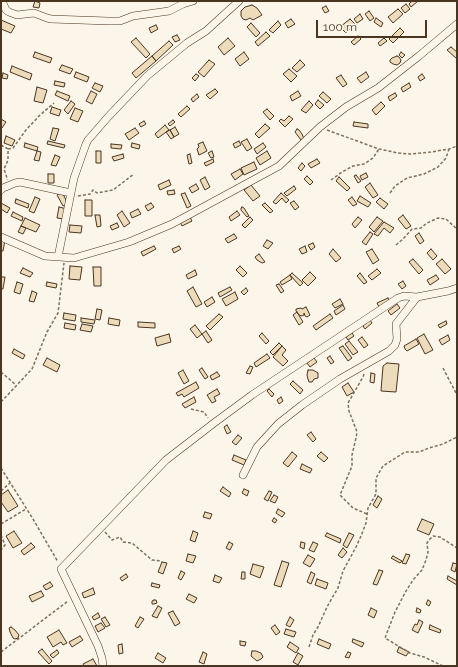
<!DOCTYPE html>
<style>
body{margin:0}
#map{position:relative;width:458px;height:667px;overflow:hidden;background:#fbf6e9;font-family:Raleway,sans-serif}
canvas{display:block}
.frame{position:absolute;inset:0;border:2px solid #4a3520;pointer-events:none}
.scale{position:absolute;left:316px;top:20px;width:111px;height:18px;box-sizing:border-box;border:2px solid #4a3520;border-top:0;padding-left:5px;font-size:12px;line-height:14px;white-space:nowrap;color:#4a3520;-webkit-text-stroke:3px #fbf6e9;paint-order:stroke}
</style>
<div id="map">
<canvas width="458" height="667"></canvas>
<div class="frame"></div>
<div class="scale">100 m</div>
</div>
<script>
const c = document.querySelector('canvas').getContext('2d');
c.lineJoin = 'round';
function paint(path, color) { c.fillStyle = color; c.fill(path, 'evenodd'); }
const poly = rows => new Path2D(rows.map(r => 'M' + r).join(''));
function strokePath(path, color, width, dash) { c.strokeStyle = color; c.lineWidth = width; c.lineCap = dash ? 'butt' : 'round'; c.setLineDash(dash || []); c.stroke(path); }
const building = poly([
 [35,1,40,3,39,8,33,7,35,1],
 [412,1,418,1,411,7,409,4,412,1],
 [406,4,410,9,405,13,401,8,406,4],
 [252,5,257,8,262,15,253,20,250,18,246,20,243,19,241,16,241,11,245,7,252,5],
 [326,6,329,11,325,13,322,8,326,6],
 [398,9,403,14,393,23,388,17,398,9],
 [369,11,374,18,370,21,365,14,369,11],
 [360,14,363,19,357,23,354,19,360,14],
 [376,18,383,23,381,27,374,22,376,18],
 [291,19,295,24,288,28,285,23,291,19],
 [350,19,355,24,346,33,340,27,350,19],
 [1,20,15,26,11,33,1,29,1,20],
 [278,21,281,25,273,33,269,30,278,21],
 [251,23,260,33,256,37,247,27,251,23],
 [156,25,158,29,151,33,149,28,156,25],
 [400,28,404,32,393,43,389,39,400,28],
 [266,32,270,36,258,46,255,42,266,32],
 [177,35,180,40,175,42,172,37,177,35],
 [358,36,361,39,354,45,351,42,358,36],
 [136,38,150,54,146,58,131,42,136,38],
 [228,38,235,46,224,55,218,47,228,38],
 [384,38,387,41,380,46,378,43,384,38],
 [169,41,173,45,156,61,152,56,169,41],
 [451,47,457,52,457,59,447,50,451,47],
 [35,52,52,58,50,63,33,57,35,52],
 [244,52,249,59,240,66,235,59,244,52],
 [401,52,405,55,402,58,399,55,401,52],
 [152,56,156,61,136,78,132,73,152,56],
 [397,56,399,57,401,60,400,63,397,65,393,64,390,62,390,60,392,58,397,56],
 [209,60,215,64,204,77,198,72,209,60],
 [300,60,305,65,297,72,292,68,300,60],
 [62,65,73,69,70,74,59,70,62,65],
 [12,66,32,74,30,80,10,72,12,66],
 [289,69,297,76,291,82,283,74,289,69],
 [76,72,89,77,87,82,74,77,76,72],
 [366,72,369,77,361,83,357,78,366,72],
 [3,73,8,75,7,79,2,78,3,73],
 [196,74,199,76,195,81,192,78,196,74],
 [422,74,425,78,420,81,418,77,422,74],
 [341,75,347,84,343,87,336,78,341,75],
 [55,81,65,83,64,87,54,85,55,81],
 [95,83,103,86,100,92,92,88,95,83],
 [409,83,411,87,403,92,401,88,409,83],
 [37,87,47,90,43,103,34,101,37,87],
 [215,89,218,92,210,99,206,95,215,89],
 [57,91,70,96,68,101,55,95,57,91],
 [91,91,97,94,92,104,86,101,91,91],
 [298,91,301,96,292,101,290,96,298,91],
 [323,92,331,99,327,103,319,96,323,92],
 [395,93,397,96,390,101,388,97,395,93],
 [197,94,199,97,193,102,191,99,197,94],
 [318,100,324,105,320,109,315,104,318,100],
 [71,101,75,104,68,114,64,110,71,101],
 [309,101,313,105,306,113,301,110,309,101],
 [381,102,385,106,376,115,372,110,381,102],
 [187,106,190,109,181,117,178,114,187,106],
 [52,107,61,110,59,116,50,113,52,107],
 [75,108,83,111,78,122,70,119,75,108],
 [267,109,274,116,270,120,263,112,267,109],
 [289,116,293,119,285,127,279,121,281,119,284,121,289,116],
 [1,119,6,122,2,128,1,128,1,119],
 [173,120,175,122,170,126,168,124,173,120],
 [144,121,146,124,141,127,139,124,144,121],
 [354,122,368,124,368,128,353,126,354,122],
 [265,124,270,128,259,138,255,134,265,124],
 [165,125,169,130,158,138,155,134,165,125],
 [175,127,179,134,174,137,170,130,175,127],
 [53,128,59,129,55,141,50,139,53,128],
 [135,128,139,133,129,140,125,134,135,128],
 [297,129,299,130,302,134,304,139,301,140,295,132,297,129],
 [170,130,174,137,171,139,166,132,170,130],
 [6,136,15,140,12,146,4,143,6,136],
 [247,139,252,148,247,151,241,142,247,139],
 [48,141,65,145,64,148,47,144,48,141],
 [239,141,241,145,235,148,233,144,239,141],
 [203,142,207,151,199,155,197,149,199,147,198,144,203,142],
 [25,143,38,147,37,151,24,147,25,143],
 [132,143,140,145,139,149,131,147,132,143],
 [263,143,266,147,257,154,254,149,263,143],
 [111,144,122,145,121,149,111,148,111,144],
 [37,151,41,152,39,161,34,160,37,151],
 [96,151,101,151,101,163,96,163,96,151],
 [212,151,214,157,211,158,208,153,212,151],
 [267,151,271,158,260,165,256,158,267,151],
 [123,154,124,158,114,161,112,157,123,154],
 [190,154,192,163,189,164,187,155,190,154],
 [55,155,60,157,56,166,51,165,55,155],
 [213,159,214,162,206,166,204,163,213,159],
 [317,159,320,163,311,168,308,164,317,159],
 [254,162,257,169,244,175,241,168,254,162],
 [302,163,305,166,301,171,298,168,302,163],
 [240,169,243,174,235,180,231,174,240,169],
 [366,173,368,177,362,180,360,176,366,173],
 [48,174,54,174,54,183,48,183,48,174],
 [356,175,361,181,358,183,354,176,356,175],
 [307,176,313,182,310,185,304,179,307,176],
 [205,177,210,187,205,190,200,180,205,177],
 [339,177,350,188,347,191,336,181,339,177],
 [169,180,171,185,160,190,158,185,169,180],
 [370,183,378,195,373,198,365,187,370,183],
 [196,184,199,189,192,193,189,188,196,184],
 [251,185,260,196,253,201,244,190,251,185],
 [294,186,296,189,287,196,284,193,294,186],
 [174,190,175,194,168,195,167,191,174,190],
 [62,192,68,204,63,206,57,195,62,192],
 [185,193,191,206,187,208,181,194,185,193],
 [281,193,289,200,286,203,282,198,276,204,273,202,281,193],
 [360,196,371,203,368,207,357,201,360,196],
 [35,197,40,199,34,213,29,211,35,197],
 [352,197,357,204,353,206,348,200,352,197],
 [380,198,388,204,384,209,376,202,380,198],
 [16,199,29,204,28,208,15,203,16,199],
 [85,200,92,200,92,216,85,216,85,200],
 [294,201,299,207,295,210,290,203,294,201],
 [1,203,10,208,7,213,1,209,1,203],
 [151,203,154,207,148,211,145,206,151,203],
 [265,203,273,211,270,213,262,205,265,203],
 [59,207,67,209,64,219,57,218,59,207],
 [242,207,244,208,249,216,247,217,241,210,241,208,242,207],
 [138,209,141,214,132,218,130,213,138,209],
 [122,211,130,223,124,227,117,215,122,211],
 [237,211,240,215,231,221,229,217,237,211],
 [13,212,23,217,22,221,11,216,13,212],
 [95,215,100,215,101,226,97,227,95,215],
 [403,215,411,226,406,229,398,219,403,215],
 [190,217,192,221,182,226,180,222,190,217],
 [250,217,253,220,245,228,242,225,250,217],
 [358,217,362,220,355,228,352,224,358,217],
 [377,217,383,221,374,232,369,227,377,217],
 [25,218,40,225,36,232,21,226,25,218],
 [384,222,394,228,390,233,384,228,378,236,374,234,384,222],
 [117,223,119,227,112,230,110,226,117,223],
 [70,225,82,226,81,233,69,232,70,225],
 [21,226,26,228,23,234,18,232,21,226],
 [370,232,373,234,366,245,362,242,370,232],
 [419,233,424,241,420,244,415,236,419,233],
 [234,234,237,238,228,243,225,239,234,234],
 [1,239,5,240,3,251,1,251,1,239],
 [267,240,273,243,268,249,263,246,267,240],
 [313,243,315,247,311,250,308,245,313,243],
 [154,246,156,249,143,256,141,252,154,246],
 [179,246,181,249,174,253,172,249,179,246],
 [305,246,307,252,302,254,299,249,305,246],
 [333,249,341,258,336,262,329,254,333,249],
 [372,249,379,260,373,264,366,252,372,249],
 [431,249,437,256,433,260,427,253,431,249],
 [259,254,265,262,262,263,257,260,255,257,259,254],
 [413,259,423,270,419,274,409,262,413,259],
 [442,259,451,269,445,274,436,264,442,259],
 [70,266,82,267,80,280,69,279,70,266],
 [240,266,247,273,243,277,236,270,240,266],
 [93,267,101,267,101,286,94,286,93,267],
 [23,268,33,273,30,277,20,273,23,268],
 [377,269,381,273,372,280,368,276,377,269],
 [195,270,197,275,188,279,186,275,195,270],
 [310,272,316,278,308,286,302,280,310,272],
 [292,273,303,283,300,286,290,275,292,273],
 [360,273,367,282,364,284,357,276,360,273],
 [290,275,292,279,282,285,280,282,290,275],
 [436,275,439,279,430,285,427,280,436,275],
 [1,277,5,277,3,289,1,289,1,277],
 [403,281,406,286,402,289,398,284,403,281],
 [17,282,23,284,20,294,14,292,17,282],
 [47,282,57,284,56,288,46,286,47,282],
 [279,284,284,291,281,293,276,285,279,284],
 [193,287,202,304,196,307,187,291,193,287],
 [230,287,232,290,220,297,218,293,230,287],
 [246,288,248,291,244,295,241,292,246,288],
 [32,291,37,293,34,302,29,301,32,291],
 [235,292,238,299,226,306,222,299,235,292],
 [212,297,215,302,207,307,204,302,212,297],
 [388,298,390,302,379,307,377,303,388,298],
 [340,299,343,304,335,308,332,304,340,299],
 [397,304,400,308,391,315,388,311,397,304],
 [343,305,345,309,336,315,334,311,343,305],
 [306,307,310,315,307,317,305,316,304,313,304,315,302,316,299,315,296,311,296,309,301,308,302,309,306,307],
 [97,309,102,310,100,320,95,319,97,309],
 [297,312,303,322,299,325,293,315,297,312],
 [64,313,76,315,75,321,63,319,64,313],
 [219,314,223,317,210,330,206,326,219,314],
 [330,314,333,318,316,330,313,326,330,314],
 [81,318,95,320,94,324,81,322,81,318],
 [109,318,120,320,119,326,108,324,109,318],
 [370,320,372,323,365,329,363,326,370,320],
 [446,321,447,324,440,328,438,325,446,321],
 [138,322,155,323,155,328,138,327,138,322],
 [65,323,76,325,75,330,64,328,65,323],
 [82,324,93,326,91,332,80,330,82,324],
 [195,325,202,334,197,338,190,329,195,325],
 [206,331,212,340,208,343,202,334,206,331],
 [262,333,269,341,266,344,259,336,262,333],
 [352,333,354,336,348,340,346,337,352,333],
 [169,334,171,342,157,346,155,338,169,334],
 [424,334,433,350,425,354,417,338,424,334],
 [448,335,450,340,442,345,439,340,448,335],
 [362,337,368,345,364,348,358,340,362,337],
 [416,339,419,344,407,351,405,349,404,346,416,339],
 [349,341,358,352,353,355,345,344,349,341],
 [279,343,282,346,273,355,270,352,279,343],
 [282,346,286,350,282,355,288,361,283,366,273,357,282,346],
 [343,346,352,358,348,361,339,348,343,346],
 [14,349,25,355,23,359,12,353,14,349],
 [267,354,270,358,256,367,254,363,267,354],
 [330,356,334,362,331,364,327,358,330,356],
 [47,358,60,365,57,372,43,365,47,358],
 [314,358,317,362,310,367,307,363,314,358],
 [387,363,399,364,396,392,381,391,383,366,387,363],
 [250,366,253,367,250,374,246,373,250,366],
 [202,368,208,377,205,379,199,370,202,368],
 [183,370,189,381,184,384,178,373,183,370],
 [308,370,313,370,318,373,318,378,314,379,312,382,309,382,308,379,307,375,308,370],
 [217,372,220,376,212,380,210,376,217,372],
 [371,373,375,374,374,383,370,382,371,373],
 [293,381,303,390,300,394,290,384,293,381],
 [196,382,199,388,184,397,182,394,178,396,176,393,196,382],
 [348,383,354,392,347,396,342,387,348,383],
 [217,389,220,394,214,397,216,401,212,403,207,395,217,389],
 [269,389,274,394,272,397,267,391,269,389],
 [194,397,196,402,185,408,182,404,194,397],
 [281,397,283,401,279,404,277,400,281,397],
 [227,425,231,432,227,434,224,427,227,425],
 [311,432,316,439,313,442,307,435,311,432],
 [238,435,242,438,236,445,232,442,238,435],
 [292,452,297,456,288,467,283,463,292,452],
 [321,452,328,458,324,462,317,456,321,452],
 [234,455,246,460,244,465,232,460,234,455],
 [302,464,312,469,310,473,300,469,302,464],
 [223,487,231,493,229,497,220,491,223,487],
 [244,489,249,491,247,496,242,493,244,489],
 [8,490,18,506,8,512,1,502,1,495,8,490],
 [269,491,272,492,268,501,264,499,269,491],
 [274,495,278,497,275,503,270,501,274,495],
 [378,496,382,499,377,508,373,505,378,496],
 [278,509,285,513,282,517,276,513,278,509],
 [205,512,212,514,210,519,203,517,205,512],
 [274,518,277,520,275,523,272,521,274,518],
 [422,519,434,524,429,535,417,530,422,519],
 [14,531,22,543,13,548,6,536,14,531],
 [193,531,198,533,195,542,190,540,193,531],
 [327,533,341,539,340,543,325,536,327,533],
 [349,533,354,535,347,548,343,545,349,533],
 [229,542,233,544,230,550,226,548,229,542],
 [301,542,305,543,304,549,300,547,301,542],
 [313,542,318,544,314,552,309,550,313,542],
 [31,543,35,547,24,555,21,551,31,543],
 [343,548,347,552,342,558,338,555,343,548],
 [188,554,196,556,193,563,186,561,188,554],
 [406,554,410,555,406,564,402,563,406,554],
 [308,555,315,559,310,567,303,563,308,555],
 [393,556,402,561,400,563,391,558,393,556],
 [282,561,289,563,281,587,274,585,282,561],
 [162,562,167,563,163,574,158,572,162,562],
 [453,563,457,564,455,572,451,570,453,563],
 [253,564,264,567,260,578,250,574,253,564],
 [379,570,383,571,377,585,373,584,379,570],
 [181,571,185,573,181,580,178,578,181,571],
 [242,572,245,572,245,579,241,579,242,572],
 [311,572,315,574,311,584,307,582,311,572],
 [126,574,128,577,122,581,120,578,126,574],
 [215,575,222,578,219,583,213,581,215,575],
 [448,576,457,581,457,585,447,579,448,576],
 [317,579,328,583,326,589,315,585,317,579],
 [50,582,53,586,46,590,43,586,50,582],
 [152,583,160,585,159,588,151,586,152,583],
 [93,588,95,594,84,598,82,593,93,588],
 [41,591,44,596,32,602,29,596,41,591],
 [189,594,197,598,194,603,186,599,189,594],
 [154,600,156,600,157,603,154,604,152,604,152,601,154,600],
 [428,600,431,602,429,606,426,604,428,600],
 [158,606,162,608,157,618,152,616,158,606],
 [371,608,377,611,374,618,368,615,371,608],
 [417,608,421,610,420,613,416,612,417,608],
 [173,611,180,623,175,626,168,613,173,611],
 [98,613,100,617,94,620,92,617,98,613],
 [105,617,110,625,106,627,101,619,105,617],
 [140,617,144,619,138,628,135,626,140,617],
 [290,617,294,620,290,627,286,625,290,617],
 [419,620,423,622,418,633,412,630,415,624,417,625,419,620],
 [101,623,105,628,98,632,95,626,101,623],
 [275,625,280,632,276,635,271,628,275,625],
 [430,625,441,630,440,633,429,629,430,625],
 [11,627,15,630,19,635,18,638,15,639,13,638,10,632,9,628,11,627],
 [286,629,296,632,294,637,284,634,286,629],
 [59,630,67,643,63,645,61,642,53,647,47,637,59,630],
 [80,636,83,640,72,647,69,642,80,636],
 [319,639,331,644,329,649,317,644,319,639],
 [353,639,364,643,362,647,352,642,353,639],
 [240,641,246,642,245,646,240,645,240,641],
 [290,642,299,648,296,653,287,647,290,642],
 [122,644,123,653,119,654,118,645,122,644],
 [399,647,409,652,406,656,397,652,399,647],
 [42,649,52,661,49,664,38,652,42,649],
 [57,650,59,653,53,658,50,655,57,650],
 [252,651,256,651,261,653,263,657,261,659,257,661,251,656,252,651],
 [203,652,207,654,204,664,199,662,203,652],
 [348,652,351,653,349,658,345,657,348,652],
 [158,653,166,658,163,663,155,658,158,653],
 [298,653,303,656,298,665,293,662,298,653],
 [93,659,97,666,84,666,83,664,93,659]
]);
paint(building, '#ecdcbc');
strokePath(building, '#4a3520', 1);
const street = poly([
 [2,1,6,10,9,12,17,15,34,13,47,18,51,19,108,21,120,21,133,16,169,11,183,4,193,1],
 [1,190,3,188,15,183,20,182,71,193],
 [1,237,45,256,74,258,129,242,172,224,279,166,320,127,346,107,378,88,419,56,457,24],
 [58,257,74,178,86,144,88,140,108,117,147,76,187,43,206,31,239,1],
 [243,475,257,447,278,424,302,405,340,379,389,351,395,345,397,339,396,324,417,297,448,291,457,288],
 [103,666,102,658,98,646,61,569,166,460,214,423,252,395,398,298,404,296,417,297]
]);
strokePath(street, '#4a3520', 8);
strokePath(poly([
 [327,130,379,149,389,151,397,153,410,154,431,152,449,149,457,146],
 [1,145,8,149,8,160,4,169,7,178,7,180],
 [8,149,13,148,26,130,40,115,54,103],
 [331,180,342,172,353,166,364,164,373,158,379,149],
 [390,193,395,186,407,178,424,174,438,167,446,158,449,149],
 [78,196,90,194,93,190,97,193,113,190,134,174],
 [396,245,403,239,412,229,421,228,427,223,438,218,446,219,457,229],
 [443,368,457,395],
 [1,372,16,385],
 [364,374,363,377,348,403,349,411,357,432,356,438,352,455,352,466,340,495,353,508,367,514],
 [1,402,32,369,47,332,58,313,64,263],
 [191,409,204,412,208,418],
 [1,468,33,519,58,562],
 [1,491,10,483],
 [1,524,26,509],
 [105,532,112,540,120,537,123,542,132,543,152,560,161,561],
 [1,535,5,545,1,550],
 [309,647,313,635,318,627,327,607,332,598,338,588,343,571,356,547,361,536,366,523,368,508,376,494,376,478,383,466,405,452,419,452,429,448,443,444,457,437],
 [1,652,68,601],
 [443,666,424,657,410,653,385,638,395,612,406,591,413,580,422,570,426,560,428,552,427,543,429,540,433,536,440,537,457,548]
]), '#7f6f5c', 1.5, [3, 2]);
strokePath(street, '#fbf6e9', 7);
</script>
